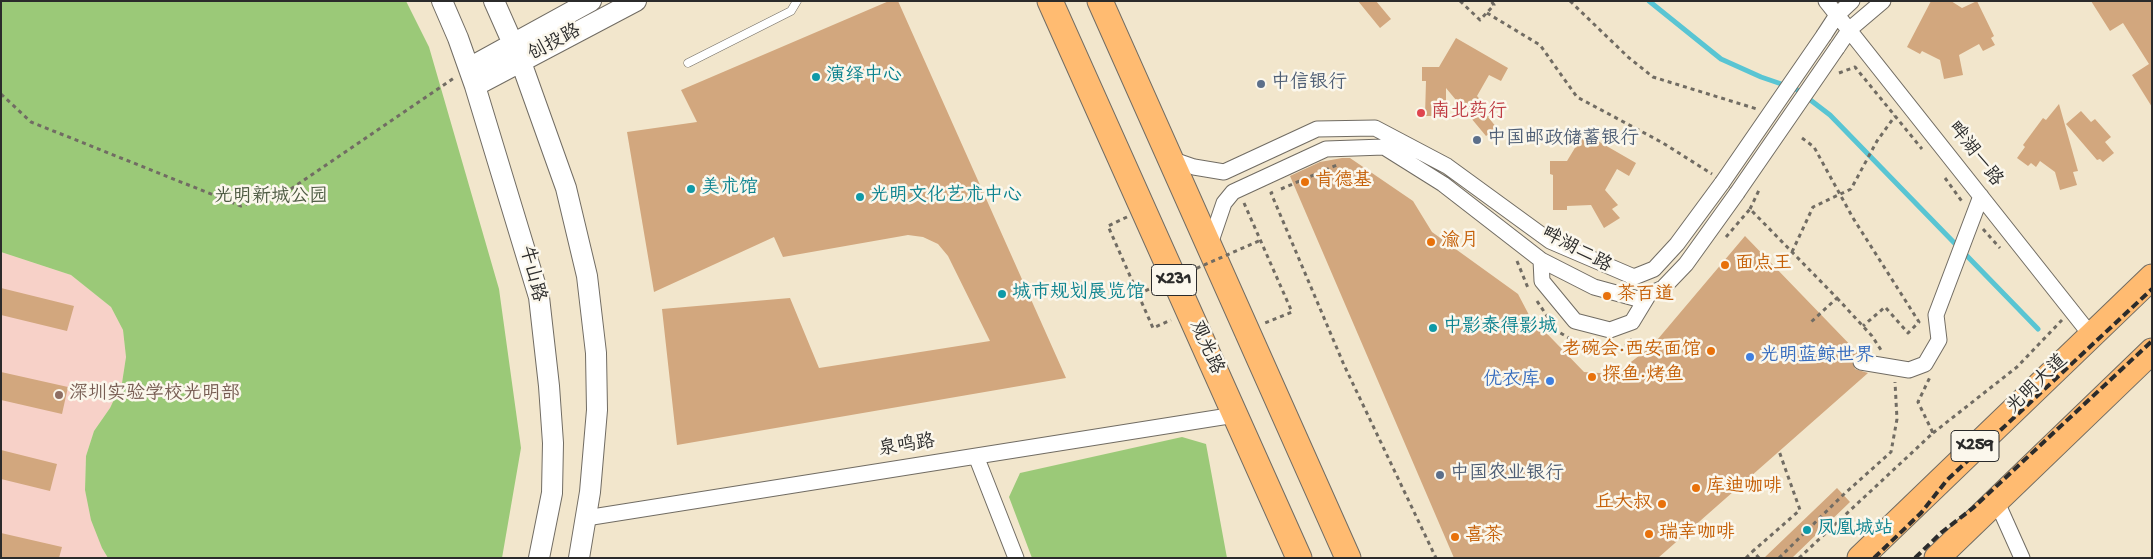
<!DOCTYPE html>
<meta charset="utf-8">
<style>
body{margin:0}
#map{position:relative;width:2153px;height:559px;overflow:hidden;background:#f2e6cc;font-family:"Gochi Hand",sans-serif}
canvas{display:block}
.frame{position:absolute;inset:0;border:2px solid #2b2b2b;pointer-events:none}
</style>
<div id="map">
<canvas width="2153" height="559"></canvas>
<div class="frame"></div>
</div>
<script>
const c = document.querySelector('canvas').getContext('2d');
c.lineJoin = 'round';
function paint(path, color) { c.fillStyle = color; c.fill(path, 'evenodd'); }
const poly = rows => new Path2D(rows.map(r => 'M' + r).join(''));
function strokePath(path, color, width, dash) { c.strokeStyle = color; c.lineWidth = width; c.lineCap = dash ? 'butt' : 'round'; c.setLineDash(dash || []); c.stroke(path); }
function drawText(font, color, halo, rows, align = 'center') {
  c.font = font + ' "Gochi Hand","LXGW WenKai TC",sans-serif'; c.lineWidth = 5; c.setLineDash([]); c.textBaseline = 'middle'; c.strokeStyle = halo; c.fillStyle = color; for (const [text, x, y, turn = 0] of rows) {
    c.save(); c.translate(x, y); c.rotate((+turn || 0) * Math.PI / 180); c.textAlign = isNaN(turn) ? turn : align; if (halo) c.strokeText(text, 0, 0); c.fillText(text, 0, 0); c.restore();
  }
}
paint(poly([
 [1,252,71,275,111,307,123,330,126,357,122,383,110,408,94,431,86,456,85,490,102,548,108,558,1,558]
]), '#f7d1c8');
paint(poly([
 [1,1,406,1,429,47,499,289,521,448,502,558,108,558,102,548,91,520,85,490,86,456,94,431,110,408,122,383,126,357,123,330,111,307,71,275,1,252],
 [1182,437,1206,444,1227,558,1032,558,1009,497,1020,473]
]), '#9bc978');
strokePath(poly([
 [1649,1,1721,59,1761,77,1796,89,1830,115,2038,329]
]), '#59c5d3', 5);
paint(poly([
 [889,1,898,1,1066,378,677,445,662,309,790,298,819,368,990,341,948,256,938,244,923,237,908,235,783,257,774,237,654,292,627,132,697,122,681,90],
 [1358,1,1376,1,1391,19,1380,28],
 [1931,1,1951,1,1962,8,1977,1,1994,36,1991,38,1995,45,1983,51,1979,44,1959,55,1963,75,1944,79,1940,60,1922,51,1920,54,1907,47],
 [2091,1,2152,1,2152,107,2132,75,2149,64,2123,23,2110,31],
 [1456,38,1508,68,1501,81,1489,75,1477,96,1492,113,1488,117,1497,128,1486,136,1446,88,1446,112,1439,111,1439,116,1425,116,1426,81,1422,81,1422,67,1439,67],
 [2059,104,2078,171,2073,172,2077,185,2060,190,2055,172,2040,161,2036,167,2031,163,2028,166,2017,158,2025,147,2023,145,2043,118,2046,120],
 [2081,111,2091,122,2095,119,2111,137,2105,142,2114,153,2103,162,2100,159,2097,160,2066,124],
 [1584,133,1636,163,1629,176,1617,169,1605,190,1618,205,1612,209,1620,218,1604,228,1591,205,1567,206,1567,210,1553,210,1553,175,1550,174,1550,161,1567,161],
 [1342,158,1350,158,1413,201,1432,232,1518,294,1529,315,1584,372,1615,374,1652,346,1745,236,1858,353,1852,360,1855,369,1868,373,1658,558,1454,558,1290,176,1320,162],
 [1,288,74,306,67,331,1,315],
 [1,372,68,387,62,414,1,400],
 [1,450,57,464,50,491,1,479],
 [1837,488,1850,502,1792,558,1764,558],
 [1,533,62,547,59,558,1,558]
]), '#d2a77e');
const service = poly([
 [688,63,791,11,797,1]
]);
const minor = poly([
 [1826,1,2090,334],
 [1824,35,1837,15,1852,1],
 [1837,48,1850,29,1883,1],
 [1171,159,1194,167,1224,172,1317,129,1375,128,1447,166,1550,241,1634,277,1654,269,1677,244,1722,183],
 [1210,244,1224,203,1233,192,1326,149,1384,147,1443,184,1541,260,1594,287,1638,299,1663,288,1686,264,1737,193],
 [1541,260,1542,281,1575,321,1610,330,1632,322,1649,294],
 [1861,362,1909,370,1925,364,1939,340,1936,315,1981,196],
 [976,456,1016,558],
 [1996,500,2022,558],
 [586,518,1235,415]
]);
const tertiary = poly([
 [442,1,458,38,475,86,539,297,549,386,553,443,552,493,539,558],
 [494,1,521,62,566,188,587,276,596,353,597,410,590,492,579,558],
 [469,68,591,1],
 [475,86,636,1]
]);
const primary = poly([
 [1050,1,1299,558],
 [1100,1,1348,558],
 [1860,558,2152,277],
 [1937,558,2152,351]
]);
strokePath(service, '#716c63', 9);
strokePath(minor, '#716c63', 17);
strokePath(tertiary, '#716c63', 22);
strokePath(primary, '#716c63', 27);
strokePath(poly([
 [1460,1,1480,20,1494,5,1491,1],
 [1570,1,1628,57,1653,77,1757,109],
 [1487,13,1540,45,1577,97,1663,143,1712,174],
 [1839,73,1855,67,1922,149],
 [1,94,31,122,241,206,288,191,454,78],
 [1802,138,1814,147,1853,218,1919,322,1908,333,1885,307,1863,326],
 [1945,178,1963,203],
 [1281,189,1337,165],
 [1273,192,1271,193,1344,365,1436,558],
 [1244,203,1292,312,1265,323],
 [1750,209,1760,188],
 [1127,217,1108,226,1153,328,1171,320],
 [1983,229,2000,248],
 [1726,237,1750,209,1837,298,1811,322],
 [1792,252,1813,207,1851,189,1877,141,1895,116],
 [1517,261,1528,288],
 [1837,298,1872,336,1881,350],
 [1537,301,1557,331,1590,350,1620,351,1632,339],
 [1933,433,2017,367,2062,320],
 [1746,558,1753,551],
 [1759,558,1753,551,1800,510,1779,451],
 [1779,558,1843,495,1891,452,1897,419,1895,382],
 [1799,558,1933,433,1918,402,1930,377]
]), '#716c63', 3, [4, 4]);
strokePath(service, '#fff', 8);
strokePath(minor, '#fff', 15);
strokePath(tertiary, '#fff', 20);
strokePath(primary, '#ffbb71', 25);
strokePath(poly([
 [1874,558,1921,513,1947,480,2152,289],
 [1915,558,1942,532,1973,508,2152,341]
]), '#2b2b2b', 4, [8, 4]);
const minorBridge = poly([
 [1722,183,1824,35],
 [1737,193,1837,48]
]);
strokePath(minorBridge, '#716c63', 17, []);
strokePath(poly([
 [1138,294,1261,240]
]), '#716c63', 3, [4, 4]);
strokePath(minorBridge, '#fff', 15);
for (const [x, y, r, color] of [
 [816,77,5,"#0f9aa8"],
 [1261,84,5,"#5c6f8a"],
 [1421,113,5,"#e0444e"],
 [1477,140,5,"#5c6f8a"],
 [1305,182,5,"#e8710a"],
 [691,189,5,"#0f9aa8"],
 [860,197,5,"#0f9aa8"],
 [1431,242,5,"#e8710a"],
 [1725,265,5,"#e8710a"],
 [1002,294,5,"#0f9aa8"],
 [1607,296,5,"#e8710a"],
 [1433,328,5,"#0f9aa8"],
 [1711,351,5,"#e8710a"],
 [1750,357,5,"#3f7fe0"],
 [1592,377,5,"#e8710a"],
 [1550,381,5,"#3f7fe0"],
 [59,395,5,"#8d6e63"],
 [1440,475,5,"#5c6f8a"],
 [1696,488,5,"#e8710a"],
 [1662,504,5,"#e8710a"],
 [1807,530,5,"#0f9aa8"],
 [1649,534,5,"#e8710a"],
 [1455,537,5,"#e8710a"]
]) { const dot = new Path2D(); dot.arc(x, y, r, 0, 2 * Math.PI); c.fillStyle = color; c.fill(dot); strokePath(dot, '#fbf7ec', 2); }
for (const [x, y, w] of [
 [1174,280,45],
 [1975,446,48]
]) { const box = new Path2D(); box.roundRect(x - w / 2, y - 15.5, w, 31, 4); c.fillStyle = '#fbf7ec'; c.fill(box); strokePath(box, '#2b2b2b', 1); }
drawText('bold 18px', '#2b2b2b', null, [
 ["X231",1174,280],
 ["X259",1975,446]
]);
drawText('19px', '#2b2b2b', '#fbf7ec', [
 ["创投路",555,44,-28],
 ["畔湖一路",1974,155,52],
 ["畔湖二路",1576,251,28],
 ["牛山路",531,274,76],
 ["观光路",1205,348,66],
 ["光明大道",2038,385,-44],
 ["泉鸣路",907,447,-9]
]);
drawText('19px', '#0d838f', '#fbf7ec', [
 ["演绎中心",826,77],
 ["美术馆",701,189],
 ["光明文化艺术中心",870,197],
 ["城市规划展览馆",1012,294],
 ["中影泰得影城",1443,328],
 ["凤凰城站",1817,530]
], 'left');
drawText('19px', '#4e5e75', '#fbf7ec', [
 ["中信银行",1271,84],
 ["中国邮政储蓄银行",1487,140],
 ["中国农业银行",1450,475]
], 'left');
drawText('19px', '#be3a42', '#fbf7ec', [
 ["南北药行",1431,113]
], 'left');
drawText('19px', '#c56008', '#fbf7ec', [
 ["肯德基",1315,182],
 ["渝月",1441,242],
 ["面点王",1735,265],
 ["茶百道",1617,296],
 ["老碗会·西安面馆",1701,351,"right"],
 ["探鱼·烤鱼",1602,377],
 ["库迪咖啡",1706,488],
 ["丘大叔",1652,504,"right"],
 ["瑞幸咖啡",1659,534],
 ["喜茶",1465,537]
], 'left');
drawText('19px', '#4d5a42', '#fbf7ec', [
 ["光明新城公园",271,198]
]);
drawText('19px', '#366cbe', '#fbf7ec', [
 ["光明蓝鲸世界",1760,357],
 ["优衣库",1540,381,"right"]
], 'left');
drawText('19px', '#785e54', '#fbf7ec', [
 ["深圳实验学校光明部",69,395]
], 'left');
</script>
